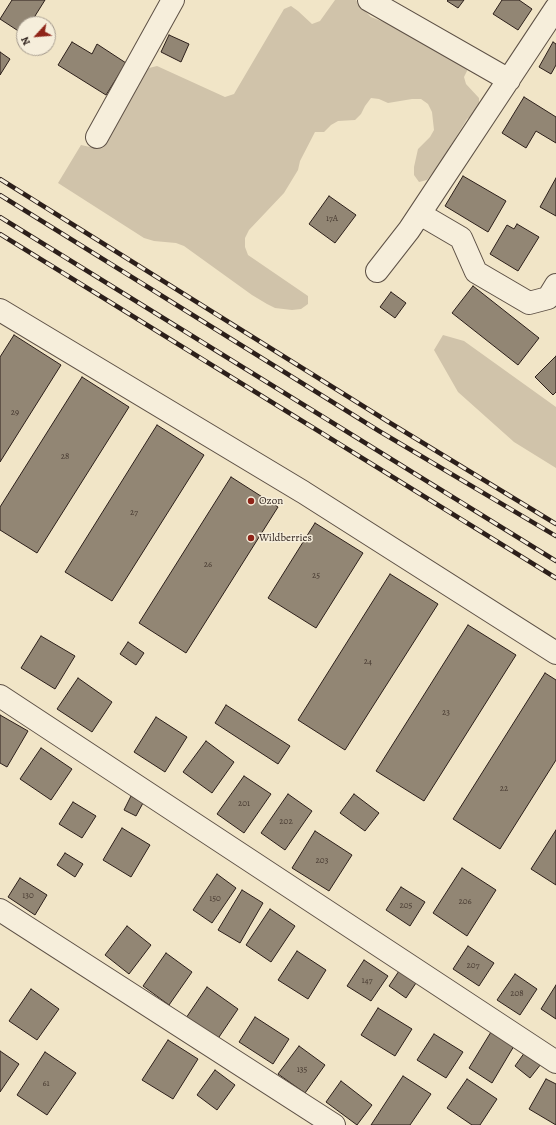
<!DOCTYPE html>
<meta charset="utf-8">
<style>
body{margin:0}
#map{position:relative;width:556px;height:1125px;overflow:hidden;background:#f1e5c7;font-family:Alegreya,serif}
canvas{display:block}
.north{position:absolute;left:16px;top:16px;width:40px;height:40px;box-sizing:border-box;background:#f6eedb;border:1px solid #a59b8e;border-radius:50%;rotate:244deg;font-size:11px;font-weight:700;line-height:16px;text-align:center;color:#2c1f1a}
.north::after{content:'';display:block;margin:auto;width:14px;height:18px;background:#8f2418;clip-path:polygon(50% 0,100% 100%,50% 72%,0 100%)}
</style>
<div id="map">
<canvas width="556" height="1125"></canvas>
<div class="north">N</div>
</div>
<script>
const c = document.querySelector('canvas').getContext('2d');
c.lineJoin = 'round';
function paint(path, color) { c.fillStyle = color; c.fill(path, 'evenodd'); }
const poly = rows => new Path2D(rows.map(r => 'M' + r).join(''));
function strokePath(path, color, width, dash) { c.strokeStyle = color; c.lineWidth = width; c.lineCap = dash ? 'butt' : 'round'; c.setLineDash(dash || []); c.stroke(path); }
function drawText(font, color, halo, rows, align = 'center') {
  c.font = font + ' Alegreya,serif'; c.lineWidth = 3; c.setLineDash([]); c.textBaseline = 'middle'; c.strokeStyle = halo; c.fillStyle = color; for (const [text, x, y, turn = 0] of rows) {
    c.save(); c.translate(x, y); c.rotate((+turn || 0) * Math.PI / 180); c.textAlign = isNaN(turn) ? turn : align; if (halo) c.strokeText(text, 0, 0); c.fillText(text, 0, 0); c.restore();
  }
}
paint(poly([
 [335,0,356,0,359,5,371,17,407,31,468,69,464,77,466,84,479,98,479,106,474,114,467,119,453,142,445,157,427,180,419,182,414,175,414,167,418,149,430,137,434,130,432,112,428,104,421,99,412,99,388,103,379,99,371,98,365,106,361,114,355,120,338,121,331,125,324,132,315,132,300,161,298,170,284,193,249,230,245,238,245,247,248,255,308,296,308,304,301,309,292,310,275,308,267,304,252,295,184,246,176,243,154,241,144,238,58,183,81,145,90,147,98,146,142,73,149,68,157,66,225,97,234,94,284,9,291,6,298,11,312,24,320,21],
 [443,335,464,341,556,407,556,468,514,442,458,392,434,350]
]), '#d0c3aa');
const building = poly([
 [12,0,45,0,30,24,24,24,23,34,0,19,12,0],
 [448,0,464,0,458,8,447,1,448,0],
 [502,0,519,0,532,9,518,30,493,14,502,0],
 [169,35,189,44,181,62,161,52,169,35],
 [72,42,92,54,97,44,126,63,106,95,58,65,72,42],
 [553,42,556,44,556,65,551,74,539,67,553,42],
 [0,52,10,59,0,75,0,52],
 [524,97,556,117,556,143,536,131,526,148,502,133,524,97],
 [463,176,506,201,488,232,445,206,463,176],
 [556,178,556,216,540,207,556,178],
 [329,196,356,215,335,243,309,224,329,196],
 [517,224,539,237,518,271,490,254,507,225,514,229,517,224],
 [473,286,539,338,518,365,452,313,473,286],
 [391,292,406,303,395,318,380,307,391,292],
 [14,335,61,365,0,462,0,357,14,335],
 [556,356,556,392,553,395,535,377,556,356],
 [82,377,129,407,37,553,0,530,0,507,82,377],
 [157,425,204,455,112,601,65,572,157,425],
 [231,477,278,507,186,653,139,623,231,477],
 [315,523,363,553,316,628,268,598,315,523],
 [390,574,438,604,345,750,298,720,390,574],
 [468,625,516,655,424,801,376,771,468,625],
 [41,636,75,656,55,689,21,668,41,636],
 [128,642,144,653,136,665,120,654,128,642],
 [545,673,556,680,556,760,500,849,453,819,545,673],
 [78,678,112,702,92,732,57,709,78,678],
 [226,705,290,746,278,764,215,723,226,705],
 [0,715,28,731,7,767,0,763,0,715],
 [156,717,187,737,165,772,134,752,156,717],
 [206,741,234,762,212,793,183,772,206,741],
 [41,748,72,769,51,800,20,779,41,748],
 [244,776,271,794,244,833,217,814,244,776],
 [288,794,312,811,285,850,261,833,288,794],
 [354,794,379,813,365,831,340,813,354,794],
 [131,796,143,803,136,816,124,810,131,796],
 [73,802,96,816,82,838,59,824,73,802],
 [122,828,150,845,131,877,103,860,122,828],
 [556,830,556,885,531,869,556,830],
 [315,831,352,855,329,891,292,868,315,831],
 [65,853,83,864,75,877,57,865,65,853],
 [462,868,496,890,467,936,433,913,462,868],
 [217,874,236,888,212,923,193,910,217,874],
 [20,878,47,895,35,915,8,897,20,878],
 [401,887,425,902,410,926,386,910,401,887],
 [242,890,263,903,240,943,218,930,242,890],
 [270,909,295,926,271,962,246,945,270,909],
 [127,926,151,945,129,974,105,955,127,926],
 [468,946,494,963,479,986,453,969,468,946],
 [297,951,326,970,308,999,278,980,297,951],
 [166,953,192,972,169,1005,143,986,166,953],
 [364,960,388,976,371,1001,347,986,364,960],
 [401,968,418,980,406,998,389,986,401,968],
 [515,974,537,989,520,1015,497,1000,515,974],
 [556,985,556,1019,541,1009,556,985],
 [207,987,238,1009,217,1040,186,1018,207,987],
 [31,989,59,1009,37,1040,9,1021,31,989],
 [378,1008,412,1029,395,1056,361,1035,378,1008],
 [255,1017,289,1039,273,1064,239,1042,255,1017],
 [491,1032,514,1046,492,1083,469,1068,491,1032],
 [434,1034,463,1052,446,1078,417,1060,434,1034],
 [168,1040,198,1059,173,1099,142,1080,168,1040],
 [299,1046,325,1065,305,1093,278,1074,299,1046],
 [0,1051,19,1064,0,1092,0,1051],
 [45,1052,76,1073,47,1115,17,1095,45,1052],
 [525,1052,541,1064,530,1078,515,1066,525,1052],
 [215,1070,235,1085,217,1110,197,1095,215,1070],
 [403,1076,431,1094,410,1125,371,1125,403,1076],
 [467,1079,497,1099,480,1125,472,1125,447,1108,467,1079],
 [546,1079,556,1084,556,1125,529,1109,546,1079],
 [341,1081,372,1105,357,1125,326,1102,341,1081]
]);
paint(building, '#928674');
strokePath(building, '#2c1f1a', 1);
const minor = poly([
 [369,0,509,80],
 [97,137,173,0],
 [420,214,461,238,476,272,529,303,548,298,556,285],
 [377,271,409,230,556,8],
 [0,310,303,492,556,653],
 [0,696,556,1062],
 [0,910,334,1125]
]);
strokePath(minor, '#5d5045', 24);
strokePath(minor, '#f6eedb', 22);
const rail = poly([
 [0,179,387,421,556,524],
 [0,195,379,431,556,536],
 [0,217,556,561],
 [0,234,556,578]
]);
strokePath(rail, '#2c1f1a', 4.5);
strokePath(rail, '#f6eedb', 3, [9]);
for (const [x, y, r, color] of [
 [251,501,4,"#8f2418"],
 [251,538,4,"#8f2418"]
]) { const dot = new Path2D(); dot.arc(x, y, r, 0, 2 * Math.PI); c.fillStyle = color; c.fill(dot); strokePath(dot, '#f6eedb', 1.5); }
drawText('9px', '#463930', null, [
 ["17А",332,219],
 ["29",15,413],
 ["28",65,457],
 ["27",134,513],
 ["26",208,565],
 ["25",316,576],
 ["24",368,662],
 ["23",446,713],
 ["22",504,789],
 ["201",244,804],
 ["202",286,822],
 ["203",322,861],
 ["130",28,896],
 ["150",215,899],
 ["206",465,902],
 ["205",406,906],
 ["207",473,966],
 ["147",367,981],
 ["208",517,994],
 ["135",302,1070],
 ["61",46,1084]
]);
drawText('11px', '#2c1f1a', '#f6eedb', [
 ["Ozon",259,501],
 ["Wildberries",259,538]
], 'left');
</script>
